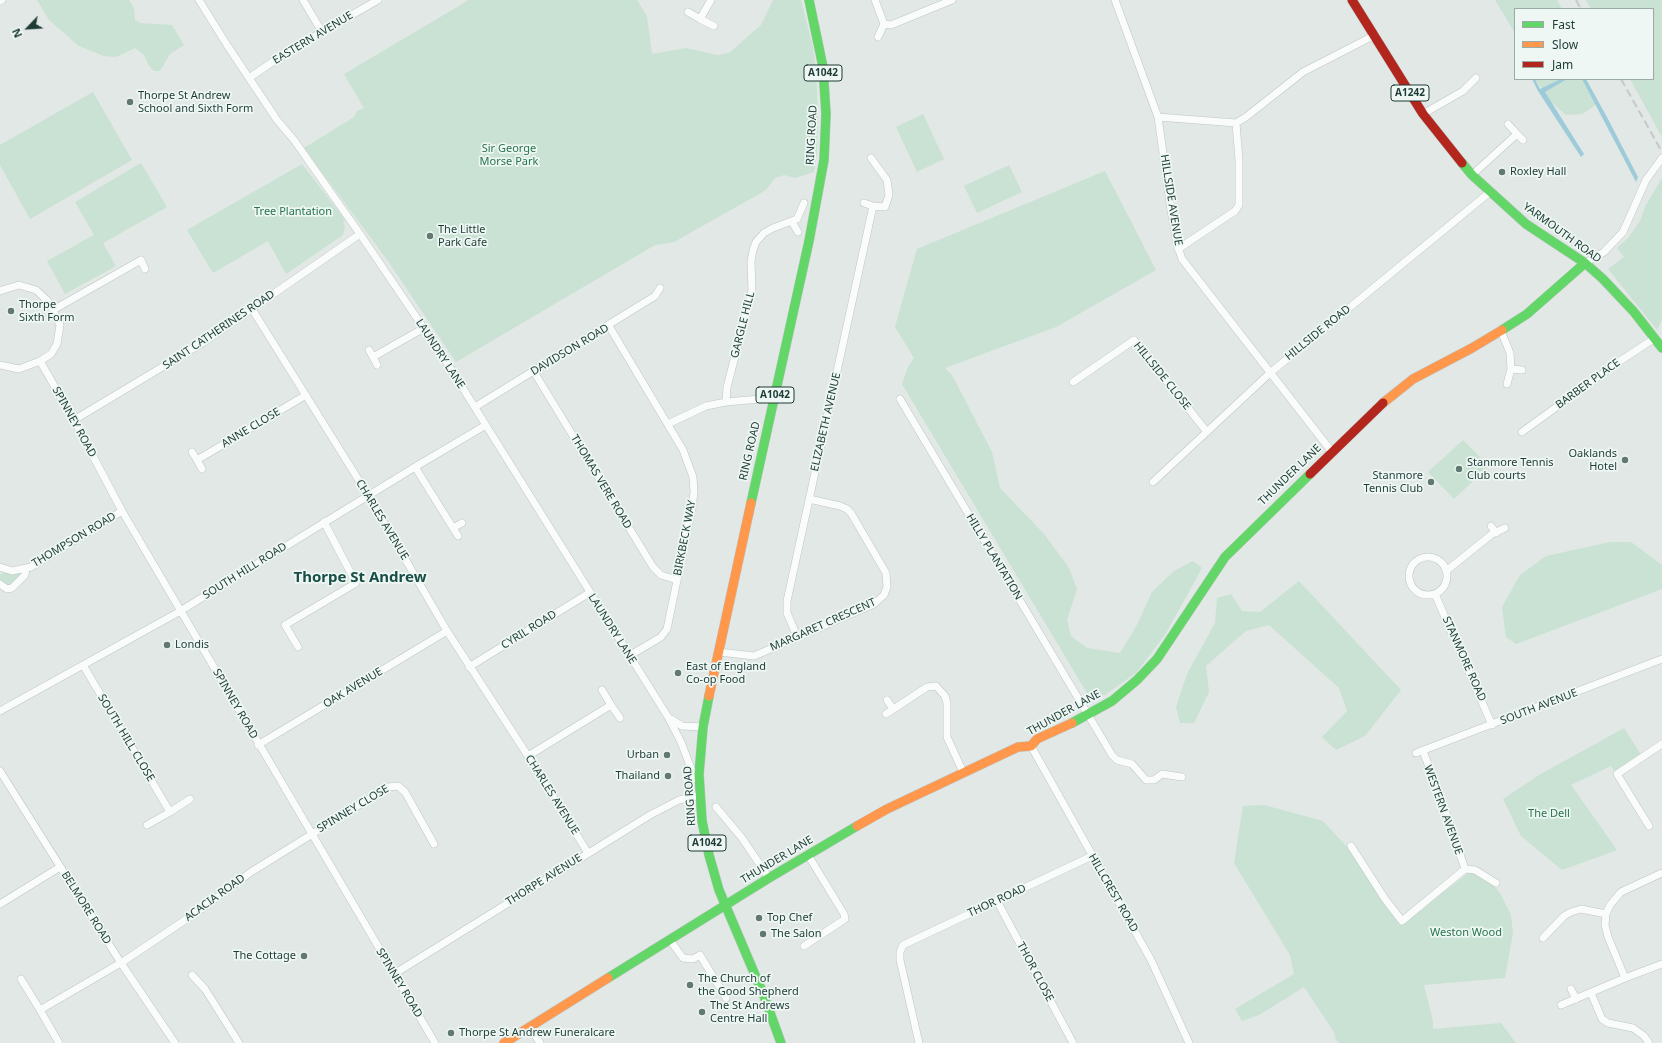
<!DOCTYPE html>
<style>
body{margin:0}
#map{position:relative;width:1662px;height:1043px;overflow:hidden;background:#e1e8e5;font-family:"Noto Sans",sans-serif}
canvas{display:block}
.legend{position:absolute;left:1514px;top:8px;width:140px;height:72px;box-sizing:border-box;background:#eef7f3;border:1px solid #9baca7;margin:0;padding:5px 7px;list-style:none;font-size:12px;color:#1e3b36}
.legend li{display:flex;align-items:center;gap:8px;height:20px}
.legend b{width:20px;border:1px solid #9baca7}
.north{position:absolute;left:8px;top:8px;width:40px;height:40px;-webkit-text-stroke:3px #eef7f3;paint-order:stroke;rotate:245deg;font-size:11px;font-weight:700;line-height:16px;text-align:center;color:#1e3b36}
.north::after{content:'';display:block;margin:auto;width:14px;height:18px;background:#1e3b36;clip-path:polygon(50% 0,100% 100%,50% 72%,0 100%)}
</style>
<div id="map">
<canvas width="1662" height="1043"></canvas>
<ul class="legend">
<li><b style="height:5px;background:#63d668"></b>Fast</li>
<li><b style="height:5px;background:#ff974d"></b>Slow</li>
<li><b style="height:5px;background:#b3261e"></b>Jam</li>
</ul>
<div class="north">N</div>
</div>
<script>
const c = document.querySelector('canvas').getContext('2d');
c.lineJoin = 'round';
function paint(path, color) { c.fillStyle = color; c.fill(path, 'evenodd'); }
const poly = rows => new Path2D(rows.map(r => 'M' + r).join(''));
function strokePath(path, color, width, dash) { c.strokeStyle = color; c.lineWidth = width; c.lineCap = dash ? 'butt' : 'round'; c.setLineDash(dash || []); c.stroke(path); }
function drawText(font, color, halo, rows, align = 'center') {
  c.font = font + ' "Noto Sans",sans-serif'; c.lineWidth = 3.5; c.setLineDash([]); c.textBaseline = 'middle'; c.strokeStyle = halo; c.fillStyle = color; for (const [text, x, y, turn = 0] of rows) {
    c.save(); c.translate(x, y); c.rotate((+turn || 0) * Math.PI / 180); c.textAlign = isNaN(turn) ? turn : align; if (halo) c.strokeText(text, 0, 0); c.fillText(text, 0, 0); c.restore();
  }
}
paint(poly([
 [37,0,129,0,134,8,135,20,140,23,172,25,184,45,170,54,160,71,154,71,149,66,144,55,135,48,116,57,104,56,79,46,49,20],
 [469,0,637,0,647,16,652,54,686,48,717,55,729,53,761,25,773,0,801,0,813,47,816,70,818,117,817,153,814,172,795,178,784,175,775,178,766,190,674,242,655,245,456,362,388,261,304,148,354,117,357,111,364,108,344,74],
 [1495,0,1557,0,1562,9,1515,9,1515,33],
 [1586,0,1662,0,1662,137,1630,79,1653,79,1653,9,1591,9],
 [1535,79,1583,79,1596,105,1582,114,1566,115,1550,101],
 [93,92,132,160,30,219,0,165,0,145],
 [923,114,944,159,917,172,896,127],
 [141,163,167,207,103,243,116,266,65,294,47,261,94,235,75,202],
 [302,164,345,220,343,222,345,227,343,235,286,274,268,241,213,273,187,230],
 [1009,165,1022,192,977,213,964,186],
 [1105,171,1156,270,1056,327,945,368,952,375,992,452,1000,488,1045,535,1069,568,1077,589,1067,620,1071,636,1087,648,1120,653,1137,625,1152,592,1174,571,1193,561,1202,568,1165,635,1136,673,1105,695,1090,698,902,384,908,367,914,358,895,327,917,249],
 [1662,178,1662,319,1657,330,1608,269,1624,257,1617,248,1628,238,1640,221,1646,205],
 [1463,440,1489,466,1454,499,1428,472],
 [1610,542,1631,542,1662,565,1662,589,1516,644,1506,637,1502,607,1520,575,1546,556],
 [5,572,21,573,22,575,11,585,2,583,0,581,0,575],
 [1299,581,1401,690,1365,736,1336,750,1322,737,1347,711,1339,688,1269,625,1246,631,1206,666,1209,692,1194,723,1180,723,1176,707,1187,674,1215,623,1217,598,1231,594,1242,611,1260,612],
 [1624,728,1641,755,1615,772,1611,766,1571,785,1617,850,1562,870,1521,836,1503,799,1539,775],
 [1264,805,1323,821,1347,847,1400,925,1470,872,1480,874,1491,883,1500,893,1511,915,1513,933,1505,978,1424,985,1433,1021,1433,1029,1501,1023,1516,1043,1339,1043,1335,1038,1334,1032,1304,987,1259,1015,1242,1021,1235,1009,1294,974,1290,955,1234,863,1243,806]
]), '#c9e2d3');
paint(poly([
 [1532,79,1535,79,1540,89,1561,79,1567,79,1545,92,1584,154,1581,157,1538,91],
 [1582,79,1586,79,1608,119,1638,177,1636,182]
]), '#9ecbd9');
const street = poly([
 [199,0,227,45,277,120,294,140,360,234,444,358,668,717,681,742,695,779],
 [303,0,322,32],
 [875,0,884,24],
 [1115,0,1158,117,1171,210,1177,244,1182,259,1332,452],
 [0,1,2,0],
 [688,12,700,19,711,0],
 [700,19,714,26],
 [878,37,884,24,891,25,952,0],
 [249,78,287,52,378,0],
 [1423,114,1463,91,1476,78],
 [1158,117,1236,123,1246,117,1303,72,1375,35],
 [1517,134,1523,140],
 [871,158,887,180,889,195,885,207,873,206],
 [1472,175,1517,134,1508,124],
 [792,222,798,232],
 [1178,249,1235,211,1239,205,1239,160,1236,123],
 [1585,263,1604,252,1623,232,1646,180,1662,158],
 [0,291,19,285,36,290,47,300,53,310],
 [252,309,368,495,447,631,528,756,588,853],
 [609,326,683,450,693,477,694,492,692,508,667,629,661,637,629,656],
 [1501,331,1510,353,1511,369,1507,384],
 [369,350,373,357,424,328],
 [373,357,377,365],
 [40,361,74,420,122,511,435,1043],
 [0,365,19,369,40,361,51,354,57,344,60,325,53,310,141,260,145,269],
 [1511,369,1522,370],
 [534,372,653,567,661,575,677,580],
 [1073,382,1134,340,1207,432],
 [900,399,1112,755,1117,760,1132,764,1146,780,1154,780,1162,774,1182,777],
 [726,402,727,387,752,291,751,262,753,250,756,242,764,233,773,228,797,219,804,203],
 [475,407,655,296,660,288],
 [74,420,204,342,360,234],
 [668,424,706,406,726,402,760,399],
 [1522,432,1620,361,1655,338],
 [192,452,197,460,306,395],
 [197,460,202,469],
 [415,467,458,536],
 [1153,482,1270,373,1490,192],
 [1491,526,1496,533],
 [453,528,462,523],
 '1409 576a19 19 0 1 1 38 0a19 19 0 1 1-38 0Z',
 [0,567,12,571,31,567,122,511],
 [1446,571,1492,534,1505,528],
 [0,584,7,589,12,588,25,575,26,568],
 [1435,594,1492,725],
 [797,636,787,613,787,601,873,206,864,203],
 [298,647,285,625,356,583,324,522],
 [719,652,754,656,874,604,884,595,887,587,886,573,851,513,847,509,840,506,809,499],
 [83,665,170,812,147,825],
 [469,667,589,593],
 [887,700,893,709],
 [611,705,620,718],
 [0,711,177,613,415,467,486,425],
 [886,714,927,687,936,686,945,696,947,703,947,737,963,772],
 [671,719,682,726,703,727],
 [258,745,447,631],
 [1031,746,1151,960,1189,1043],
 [1423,751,1441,798,1465,869],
 [1416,753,1662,659],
 [528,756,611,705,602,690],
 [0,771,121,963,175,1043],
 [716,807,742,838,769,878],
 [170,812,190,799],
 [1649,826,1617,774,1662,744],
 [1351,846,1385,899,1402,921,1465,869,1475,870,1496,883],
 [997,901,1073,1043],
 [0,904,60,867],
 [1543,938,1564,916,1571,912,1581,909,1606,914],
 [670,940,683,958,693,959,700,955,726,998],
 [804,946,845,919,844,914,808,855],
 [394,974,650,815,679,800,700,795,699,793],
 [192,975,205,989,239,1043],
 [1625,978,1608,937,1605,925,1606,914,1610,905,1621,892,1662,873],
 [21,979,40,1010,124,961,200,910,251,872,388,787,398,786,405,792,434,844],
 [1571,989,1576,999],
 [1591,993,1602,1019,1608,1023,1633,1028,1644,1036,1649,1043],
 [1561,1005,1625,978,1662,964],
 [40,1010,59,1043],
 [530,1027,540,1043],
 [919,1043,900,960,900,952,903,945,1092,856]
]);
const fast = poly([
 [1462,163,1472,175,1526,224,1585,263,1603,279,1634,312,1662,348],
 [1502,330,1527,314,1585,263],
 [751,503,809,241,824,160,826,114,823,67,809,0],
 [709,696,703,727,699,774,702,821,709,855,719,890,764,996,781,1043],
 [1072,723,1112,701,1137,680,1157,659,1225,557,1310,474],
 [608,978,769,878,857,826]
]);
const slow = poly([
 [1383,403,1413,379,1472,348,1502,330],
 [709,696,751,503],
 [857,826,887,809,1018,747,1031,746,1037,739,1072,723],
 [504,1043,608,978]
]);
const jam = poly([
 [1352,0,1423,114,1462,163],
 [1310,474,1383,403]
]);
strokePath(street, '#bec5c2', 8);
strokePath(fast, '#bdc5c3', 10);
strokePath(slow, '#bdc5c3', 10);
strokePath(jam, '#bdc5c3', 10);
strokePath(street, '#fafcfb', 7);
strokePath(fast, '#63d668', 9);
strokePath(slow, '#ff974d', 9);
strokePath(jam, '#b3261e', 9);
strokePath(poly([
 [1576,0,1581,9],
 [1621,79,1662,152]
]), '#c5cac9', 2, [8, 4]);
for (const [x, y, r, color] of [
 [130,102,4,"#627873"],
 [1502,172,4,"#627873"],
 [430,236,4,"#627873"],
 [11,311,4,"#627873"],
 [1625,460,4,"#627873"],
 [1459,469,4,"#627873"],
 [1431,482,4,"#627873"],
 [167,645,4,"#627873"],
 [678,673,4,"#627873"],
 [667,755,4,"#627873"],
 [668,776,4,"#627873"],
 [759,918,4,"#627873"],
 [763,934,4,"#627873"],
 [304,956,4,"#627873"],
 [690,985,4,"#627873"],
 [702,1012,4,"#627873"],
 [451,1033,4,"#627873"]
]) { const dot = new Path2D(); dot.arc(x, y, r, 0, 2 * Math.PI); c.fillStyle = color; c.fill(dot); strokePath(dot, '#eef7f3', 1.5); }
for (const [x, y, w] of [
 [823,73,38],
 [1410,93,38],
 [775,395,38],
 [707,843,38]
]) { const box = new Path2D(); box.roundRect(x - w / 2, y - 8, w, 16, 3); c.fillStyle = '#eef7f3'; c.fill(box); strokePath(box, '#1e3b36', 1); }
drawText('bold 10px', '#1e3b36', null, [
 ["A1042",823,73],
 ["A1242",1410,93],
 ["A1042",775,395],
 ["A1042",707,843]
]);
drawText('11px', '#1e3b36', '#eef7f3', [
 ["EASTERN AVENUE",313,38,-31],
 ["RING ROAD",812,135,-87],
 ["HILLSIDE AVENUE",1171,200,81],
 ["YARMOUTH ROAD",1562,233,36],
 ["GARGLE HILL",743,325,-76],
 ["SAINT CATHERINES ROAD",219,330,-34],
 ["HILLSIDE ROAD",1318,333,-39],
 ["DAVIDSON ROAD",570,350,-31],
 ["LAUNDRY LANE",440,354,57],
 ["HILLSIDE CLOSE",1162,376,51],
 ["BARBER PLACE",1588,384,-36],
 ["SPINNEY ROAD",74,422,61],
 ["ELIZABETH AVENUE",826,422,-77],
 ["ANNE CLOSE",251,428,-31],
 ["RING ROAD",750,451,-77],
 ["THUNDER LANE",1290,475,-44],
 ["THOMAS VERE ROAD",601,482,59],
 ["CHARLES AVENUE",382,520,59],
 ["BIRKBECK WAY",685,538,-79],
 ["THOMPSON ROAD",74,540,-31],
 ["HILLY PLANTATION",994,557,59],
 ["SOUTH HILL ROAD",245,571,-32],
 ["MARGARET CRESCENT",823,625,-24],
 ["LAUNDRY LANE",612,629,58],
 ["CYRIL ROAD",529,630,-32],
 ["STANMORE ROAD",1464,659,66],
 ["OAK AVENUE",353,688,-31],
 ["SPINNEY ROAD",235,704,60],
 ["SOUTH AVENUE",1539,707,-21],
 ["THUNDER LANE",1064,713,-29],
 ["SOUTH HILL CLOSE",126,738,59],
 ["CHARLES AVENUE",552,795,58],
 ["RING ROAD",690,796,-94],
 ["SPINNEY CLOSE",353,809,-31],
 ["WESTERN AVENUE",1443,810,70],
 ["THUNDER LANE",777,860,-31],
 ["THORPE AVENUE",544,880,-32],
 ["HILLCREST ROAD",1113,893,60],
 ["ACACIA ROAD",215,898,-36],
 ["THOR ROAD",997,901,-25],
 ["BELMORE ROAD",86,908,58],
 ["THOR CLOSE",1035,972,62],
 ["SPINNEY ROAD",399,983,59]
]);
drawText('11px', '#1e3b36', '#eef7f3', [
 ["Thorpe St Andrew",138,96],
 ["School and Sixth Form",138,109],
 ["Roxley Hall",1510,172],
 ["The Little",438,230],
 ["Park Cafe",438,243],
 ["Thorpe",19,305],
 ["Sixth Form",19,318],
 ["Oaklands",1617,454,"right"],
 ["Hotel",1617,467,"right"],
 ["Stanmore Tennis",1467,463],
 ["Club courts",1467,476],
 ["Stanmore",1423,476,"right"],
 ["Tennis Club",1423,489,"right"],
 ["Londis",175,645],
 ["East of England",686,667],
 ["Co-op Food",686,680],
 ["Urban",659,755,"right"],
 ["Thailand",660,776,"right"],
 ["Top Chef",767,918],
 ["The Salon",771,934],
 ["The Cottage",296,956,"right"],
 ["The Church of",698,979],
 ["the Good Shepherd",698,992],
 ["The St Andrews",710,1006],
 ["Centre Hall",710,1019],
 ["Thorpe St Andrew Funeralcare",459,1033]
], 'left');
drawText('11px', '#26744c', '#eef7f3', [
 ["Sir George",509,149],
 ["Morse Park",509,162],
 ["Tree Plantation",293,212],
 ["The Dell",1549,814],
 ["Weston Wood",1466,933]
]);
drawText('bold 15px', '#194e46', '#eef7f3', [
 ["Thorpe St Andrew",360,578]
]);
</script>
